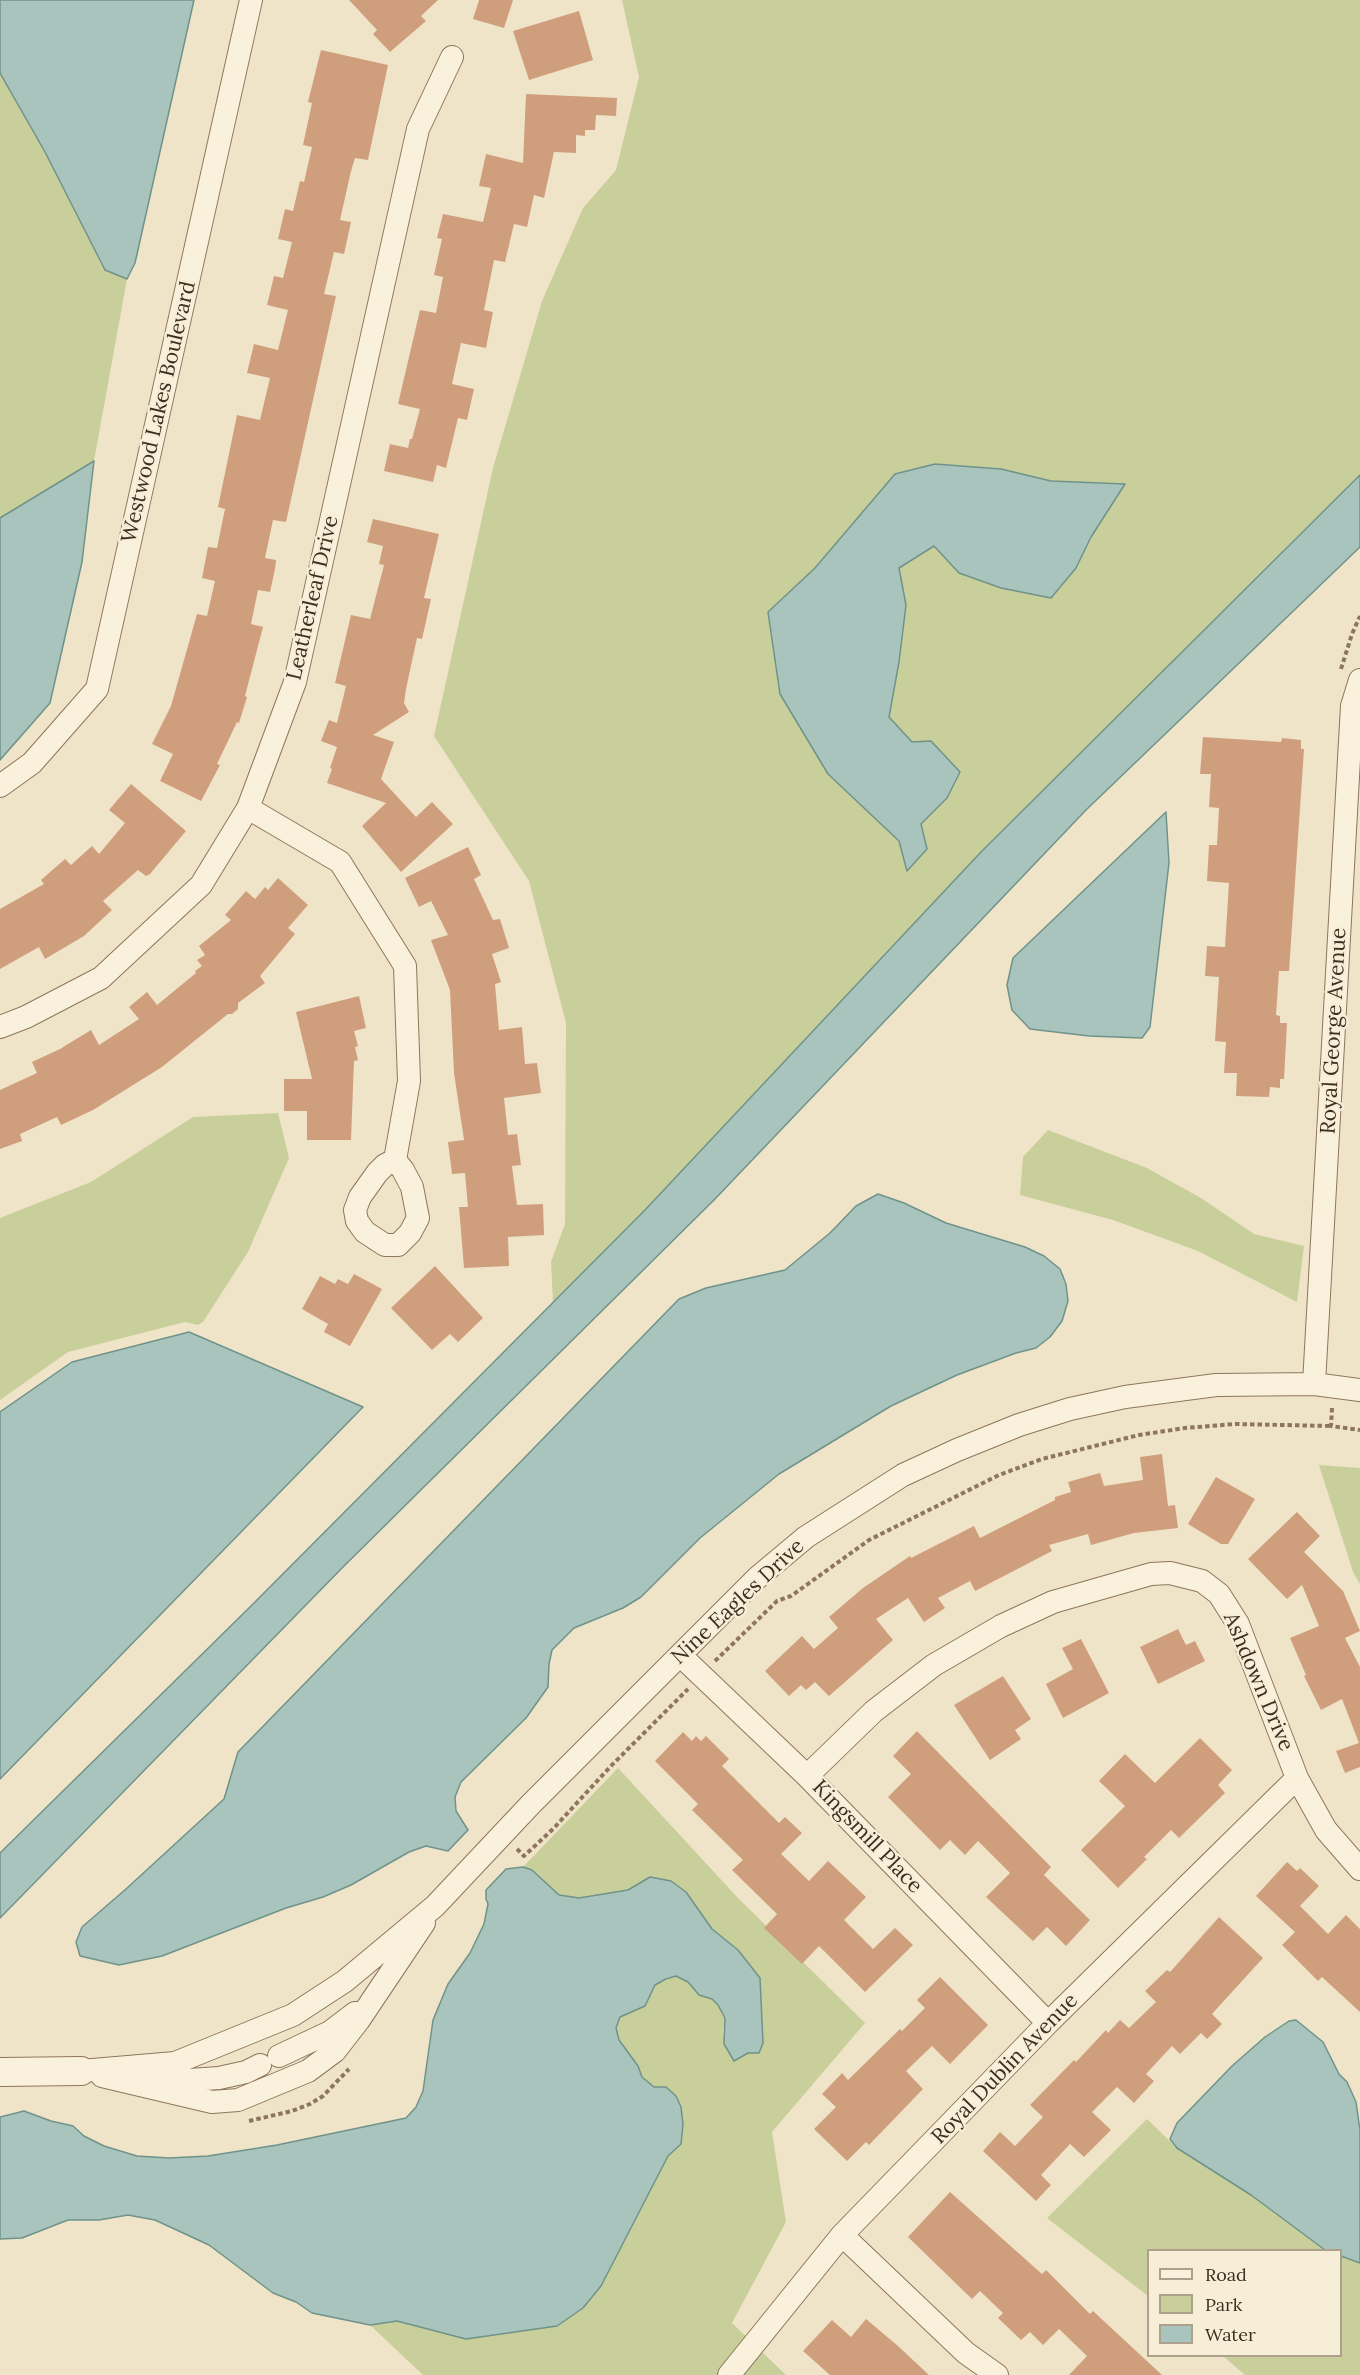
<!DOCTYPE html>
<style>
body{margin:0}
#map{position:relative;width:1360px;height:2375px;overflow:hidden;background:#f0e4c8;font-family:Lora,serif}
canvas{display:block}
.legend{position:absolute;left:1147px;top:2249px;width:195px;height:108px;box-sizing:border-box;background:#f7eed8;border:2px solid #ada18e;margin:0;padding:8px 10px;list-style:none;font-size:18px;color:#3d2e20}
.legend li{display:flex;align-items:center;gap:12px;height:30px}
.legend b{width:30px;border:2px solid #ada18e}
</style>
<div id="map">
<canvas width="1360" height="2375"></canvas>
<ul class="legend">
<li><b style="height:8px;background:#faf1dc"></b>Road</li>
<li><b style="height:16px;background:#c9cf9b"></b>Park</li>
<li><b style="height:16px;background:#a9c4bc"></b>Water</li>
</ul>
</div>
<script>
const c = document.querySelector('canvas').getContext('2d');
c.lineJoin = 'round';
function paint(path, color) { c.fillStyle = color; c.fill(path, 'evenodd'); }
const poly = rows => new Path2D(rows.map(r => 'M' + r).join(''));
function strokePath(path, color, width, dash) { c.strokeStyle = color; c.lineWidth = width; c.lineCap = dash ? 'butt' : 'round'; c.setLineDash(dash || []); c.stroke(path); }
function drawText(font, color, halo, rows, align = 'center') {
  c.font = font + ' Lora,serif'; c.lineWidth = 5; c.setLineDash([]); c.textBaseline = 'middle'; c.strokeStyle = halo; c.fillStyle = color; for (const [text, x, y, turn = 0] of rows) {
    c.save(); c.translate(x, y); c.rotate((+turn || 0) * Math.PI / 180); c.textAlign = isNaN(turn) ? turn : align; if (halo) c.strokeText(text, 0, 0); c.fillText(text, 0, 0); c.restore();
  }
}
paint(poly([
 [622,0,1360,0,1360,475,981,852,645,1210,553,1303,551,1262,565,1224,566,1023,529,881,434,736,493,468,542,301,583,208,616,170,639,77],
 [0,73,45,152,105,270,127,279,94,461,0,518],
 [278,1113,289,1158,248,1252,203,1322,198,1325,185,1322,68,1352,0,1400,0,1218,91,1182,193,1117],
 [1048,1130,1147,1168,1201,1198,1254,1234,1304,1246,1297,1302,1198,1251,1113,1220,1020,1195,1023,1157],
 [1319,1465,1360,1468,1360,1584,1353,1572],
 [618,1768,737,1897,865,2023,772,2132,786,2222,732,2323,786,2375,423,2375,370,2325,397,2321,466,2339,601,2285,668,2156,681,2144,654,2087,642,2078,638,2066,620,2041,616,2028,620,2017,645,2006,655,1985,676,1976,688,1982,699,1995,712,1999,718,2005,725,2018,723,2032,734,2060,748,2053,738,1950,712,1929,686,1892,650,1877,628,1890,579,1898,559,1895,532,1870,523,1867],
 [1147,2119,1177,2148,1251,2195,1325,2250,1148,2250,1148,2296,1047,2218],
 [1341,2256,1360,2263,1360,2375,1245,2375,1223,2356,1340,2356]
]), '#c9cf9b');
const water = poly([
 [0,0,194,0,135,263,127,279,105,270,45,152,0,73,0,0],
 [94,461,82,562,50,703,0,760,0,518,94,461],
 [935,464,1001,469,1051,481,1125,484,1091,537,1076,568,1051,598,1001,588,959,573,934,546,899,568,906,605,899,662,889,717,912,742,931,741,960,772,947,798,921,824,927,849,907,871,899,841,828,774,780,694,768,612,815,568,895,474,935,464],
 [1360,475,1360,547,1086,810,715,1199,343,1567,0,1918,0,1853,252,1605,645,1210,981,852,1360,475],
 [1166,812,1169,863,1150,1027,1142,1038,1089,1036,1030,1029,1012,1010,1007,985,1013,958,1166,812],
 [878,1194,904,1203,946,1223,1025,1247,1044,1256,1060,1269,1066,1284,1068,1301,1062,1321,1050,1337,1036,1348,1016,1353,957,1375,891,1406,779,1474,700,1538,641,1597,623,1608,574,1628,552,1650,549,1664,548,1687,526,1718,461,1782,455,1797,456,1811,468,1830,448,1851,426,1846,409,1852,351,1885,323,1897,286,1908,162,1956,119,1965,80,1956,76,1942,82,1927,126,1889,224,1799,238,1752,679,1299,706,1288,785,1270,830,1233,856,1206,878,1194],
 [189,1332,363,1407,0,1779,0,1412,72,1362,189,1332],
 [523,1867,532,1870,559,1895,579,1898,628,1890,650,1877,671,1881,686,1892,712,1929,738,1950,760,1978,763,2043,759,2053,748,2053,734,2061,724,2044,725,2018,718,2005,712,1999,699,1995,688,1982,676,1976,666,1979,655,1985,645,2006,620,2017,616,2028,619,2040,638,2066,642,2077,654,2087,666,2087,676,2096,681,2107,683,2124,681,2144,668,2156,601,2286,583,2308,557,2326,466,2339,397,2321,370,2325,312,2313,296,2302,273,2293,209,2245,155,2220,128,2215,99,2220,68,2220,22,2238,0,2239,0,2117,24,2111,51,2121,73,2126,84,2136,104,2146,137,2156,169,2158,208,2156,277,2145,406,2118,416,2107,423,2091,433,2020,448,1984,470,1953,484,1924,488,1904,486,1899,486,1890,506,1869,523,1867],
 [1296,2020,1323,2042,1339,2074,1347,2082,1356,2102,1360,2130,1360,2263,1341,2256,1340,2250,1325,2250,1251,2195,1177,2148,1170,2139,1177,2123,1232,2066,1265,2037,1289,2021,1296,2020]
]);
paint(water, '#a9c4bc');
strokePath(water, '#6f938a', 1.5);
paint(poly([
 [349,0,438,0,421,16,426,21,390,52,373,34,377,30],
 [479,0,513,0,504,28,473,19],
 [579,11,593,60,529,80,513,31],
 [321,50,388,65,368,160,355,158,351,171,340,220,351,222,344,254,334,252,324,294,336,296,286,522,273,520,265,558,276,560,275,569,270,592,258,590,251,624,263,627,245,696,247,697,239,723,237,722,217,764,220,765,201,801,160,781,173,754,152,744,171,706,197,614,207,616,215,581,202,578,208,547,217,548,225,509,218,507,237,415,260,420,270,378,247,373,254,344,278,350,288,310,267,305,274,276,283,278,292,242,278,239,285,209,293,211,300,181,304,182,312,147,303,145,312,103,308,102],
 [526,94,617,98,616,116,596,115,595,130,585,130,585,136,576,135,576,153,554,152,544,198,534,195,527,227,514,224,505,262,494,260,484,310,493,312,486,348,461,343,452,384,474,389,467,420,458,418,446,468,437,465,433,482,384,471,390,444,408,448,410,439,412,439,420,409,398,404,420,310,436,313,443,277,434,275,442,239,437,238,443,214,483,222,491,188,479,186,486,154,523,163],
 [373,519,439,534,424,598,431,599,422,639,417,638,406,689,404,703,409,712,373,735,394,742,381,779,416,817,432,802,453,824,401,872,362,826,386,803,327,783,332,769,330,768,337,747,321,741,329,720,337,723,346,686,335,683,351,615,370,619,384,565,379,564,383,546,367,542],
 [1203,737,1281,742,1282,738,1301,740,1301,749,1304,749,1289,971,1279,971,1276,1015,1280,1016,1280,1023,1287,1023,1284,1079,1280,1079,1280,1088,1270,1087,1269,1097,1236,1096,1237,1073,1224,1073,1226,1042,1215,1041,1219,977,1205,976,1207,946,1225,947,1229,883,1207,881,1209,845,1217,845,1219,808,1209,807,1211,774,1200,774],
 [131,784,186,831,150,874,146,876,138,870,103,901,112,910,84,936,45,959,39,947,0,969,0,909,44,884,41,880,65,859,71,865,92,846,99,854,125,823,109,810],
 [468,847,481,875,474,879,493,920,500,919,509,948,492,954,501,982,495,984,499,1030,522,1027,525,1064,537,1063,541,1093,504,1098,508,1135,517,1134,521,1165,512,1166,517,1205,543,1204,544,1235,508,1237,509,1266,464,1268,459,1207,468,1207,465,1173,452,1174,448,1142,464,1140,454,1073,450,990,431,940,448,935,431,901,419,907,405,878],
 [278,878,308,905,288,928,295,934,260,976,265,983,238,1003,238,1009,232,1014,228,1014,162,1067,93,1110,61,1125,57,1117,20,1134,22,1141,0,1149,0,1090,37,1073,32,1062,60,1049,91,1030,99,1045,139,1019,129,1007,147,992,157,1005,196,973,195,971,202,966,197,960,205,955,199,946,231,920,225,915,246,891,255,899,265,887,268,890],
 [359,996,366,1028,354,1031,358,1046,355,1047,358,1060,354,1061,351,1140,307,1140,307,1111,284,1111,284,1079,312,1079,296,1012],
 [435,1266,483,1318,458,1342,450,1334,432,1350,391,1308],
 [354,1274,382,1289,350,1346,324,1332,328,1324,302,1309,320,1276,335,1284,338,1279,348,1284],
 [1162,1454,1168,1506,1175,1505,1178,1528,1134,1533,1091,1545,1088,1534,1049,1545,1052,1551,975,1591,970,1581,938,1598,945,1608,924,1622,908,1598,876,1619,893,1640,829,1696,815,1682,806,1690,801,1685,789,1696,765,1671,802,1636,814,1649,838,1628,829,1617,863,1588,910,1556,911,1558,974,1526,980,1538,1055,1500,1055,1497,1071,1492,1068,1482,1100,1473,1104,1486,1143,1480,1140,1457],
 [1216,1477,1255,1499,1228,1544,1221,1544,1188,1524],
 [1297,1512,1320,1536,1304,1552,1343,1591,1360,1631,1345,1638,1360,1667,1360,1767,1345,1773,1336,1751,1359,1743,1342,1699,1321,1710,1304,1676,1306,1675,1290,1638,1319,1626,1302,1585,1287,1599,1248,1559],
 [1178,1629,1186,1645,1195,1641,1205,1661,1158,1684,1140,1647],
 [1081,1639,1109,1693,1063,1718,1046,1684,1073,1669,1062,1648],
 [1003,1676,1031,1719,1015,1730,1021,1739,990,1760,954,1705],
 [917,1731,1051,1867,1044,1875,1090,1920,1066,1946,1047,1927,1033,1941,986,1897,1010,1873,978,1841,965,1855,950,1840,940,1850,888,1797,911,1774,893,1756],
 [683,1732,692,1741,696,1736,701,1741,706,1736,729,1759,722,1766,779,1823,785,1817,802,1833,781,1854,809,1881,828,1861,866,1897,844,1920,873,1949,895,1928,913,1945,865,1992,819,1946,802,1964,764,1928,777,1914,732,1870,743,1860,692,1810,698,1804,655,1761],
 [1200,1738,1232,1770,1218,1785,1225,1793,1179,1838,1171,1830,1144,1857,1147,1859,1118,1888,1081,1850,1125,1806,1099,1781,1125,1754,1155,1783],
 [1287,1862,1297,1871,1300,1868,1319,1886,1300,1906,1328,1934,1346,1915,1360,1929,1360,2012,1322,1977,1318,1981,1282,1945,1295,1932,1256,1896],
 [1219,1917,1263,1958,1212,2014,1222,2024,1207,2039,1201,2033,1180,2054,1172,2046,1146,2074,1154,2081,1134,2103,1117,2087,1092,2112,1111,2130,1084,2157,1070,2144,1041,2175,1051,2185,1036,2201,983,2151,1000,2132,1015,2146,1043,2117,1030,2105,1074,2060,1076,2062,1106,2030,1108,2033,1120,2020,1129,2028,1156,2002,1145,1991,1167,1970,1170,1972],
 [940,1977,988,2025,950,2064,932,2046,906,2071,923,2089,869,2145,866,2142,847,2161,814,2129,836,2107,822,2094,842,2073,848,2080,900,2029,902,2031,925,2008,917,2000],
 [950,2192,1042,2274,1046,2270,1090,2314,1093,2311,1162,2375,1069,2375,1087,2356,1059,2329,1043,2345,1030,2332,1021,2340,998,2318,1003,2313,980,2291,972,2299,908,2237],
 [866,2319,898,2346,929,2375,830,2375,803,2351,832,2320,851,2337]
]), '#cf9f7d');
const minor = poly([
 [0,786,32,763,97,689,251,0],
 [248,808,340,862,405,966,409,1081,395,1160,403,1170,412,1187,418,1218,410,1233,398,1245,385,1245,365,1232,357,1221,355,1210,360,1197,377,1173,385,1165,395,1160],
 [0,1027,26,1017,101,978,201,885,248,808,295,682,418,129,452,57],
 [1314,1384,1349,759,1352,706,1360,680],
 [680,1655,807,1776,1048,2023],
 [807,1776,874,1711,934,1665,1001,1626,1053,1602,1151,1574,1170,1573,1202,1581,1219,1594,1238,1624,1297,1778,1326,1830,1360,1869],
 [279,2056,330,2032,355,2013],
 [81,2071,175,2063,293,2015,345,1981,435,1906,531,1804,757,1578,806,1537,903,1475,957,1450,1019,1425,1070,1409,1125,1397,1216,1385,1314,1384,1360,1390],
 [102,2076,212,2102,238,2100,308,2071,335,2051,359,2020,424,1923],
 [151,2078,175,2081,219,2078,246,2072,260,2065],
 [842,2235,966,2353,997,2375],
 [729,2375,842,2235,1048,2023,1297,1778]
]);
const tertiary = poly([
 [0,2072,81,2071]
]);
strokePath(minor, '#8d765c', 24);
strokePath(tertiary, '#8d765c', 30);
strokePath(poly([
 [1341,669,1352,634,1360,616],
 [1332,1408,1331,1426,1360,1430],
 [715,1661,777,1601,791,1596,869,1540,999,1475,1042,1459,1139,1435,1185,1428,1235,1424,1331,1426],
 [517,1849,524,1856,553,1829,610,1767,688,1689],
 [249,2121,292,2111,310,2104,323,2096,349,2069]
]), '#8d765c', 4, [4.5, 3]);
strokePath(minor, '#faf1dc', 22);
strokePath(tertiary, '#faf1dc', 28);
drawText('21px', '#3d2e20', '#f7eed8', [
 ["Westwood Lakes Boulevard",159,412,-77],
 ["Leatherleaf Drive",313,598,-77],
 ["Royal George Avenue",1334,1031,-87],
 ["Nine Eagles Drive",738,1602,-43],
 ["Ashdown Drive",1258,1682,67],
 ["Kingsmill Place",867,1837,46],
 ["Royal Dublin Avenue",1005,2069,-46]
]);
</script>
